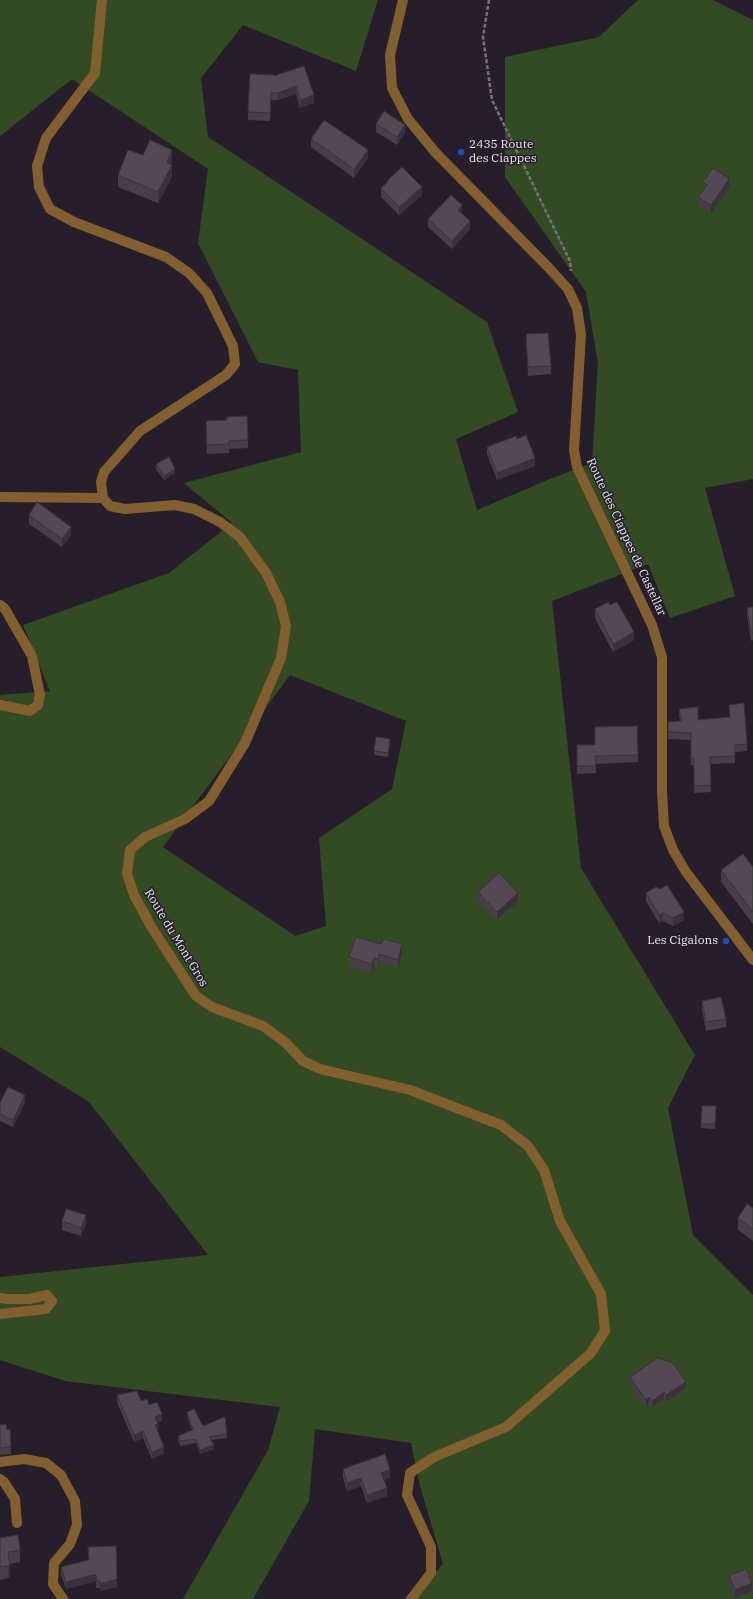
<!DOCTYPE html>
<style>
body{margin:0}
canvas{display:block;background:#261e2a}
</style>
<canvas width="753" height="1599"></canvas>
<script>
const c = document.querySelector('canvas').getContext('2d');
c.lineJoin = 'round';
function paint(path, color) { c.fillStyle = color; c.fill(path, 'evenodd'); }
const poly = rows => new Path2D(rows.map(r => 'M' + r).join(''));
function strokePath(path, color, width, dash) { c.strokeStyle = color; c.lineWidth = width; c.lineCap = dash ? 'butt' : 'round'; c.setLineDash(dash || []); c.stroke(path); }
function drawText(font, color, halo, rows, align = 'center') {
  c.font = font + ' "IBM Plex Serif",serif'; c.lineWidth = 3; c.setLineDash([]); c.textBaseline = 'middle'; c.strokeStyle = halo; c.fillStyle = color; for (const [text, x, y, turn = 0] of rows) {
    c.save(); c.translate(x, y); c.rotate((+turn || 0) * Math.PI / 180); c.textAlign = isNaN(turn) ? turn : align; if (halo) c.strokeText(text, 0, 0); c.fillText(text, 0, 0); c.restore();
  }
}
paint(poly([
 [0,0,378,0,356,71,243,25,201,78,208,137,487,322,518,412,456,439,477,510,550,479,592,463,598,363,586,292,505,177,505,57,599,37,638,0,713,0,753,20,753,479,705,488,735,596,670,618,648,564,552,601,581,868,695,1055,668,1108,693,1235,753,1295,753,1599,411,1599,443,1564,420,1486,411,1443,315,1429,309,1501,253,1599,183,1599,268,1450,280,1407,65,1381,0,1360,0,1277,208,1255,89,1102,0,1047,0,695,50,691,23,625,169,573,232,523,184,483,301,452,298,370,258,362,198,243,208,169,72,79,0,136],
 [290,675,406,721,392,789,319,838,326,926,295,936,163,847]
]), '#334b22');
strokePath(poly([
 [489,0,483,37,492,100,570,261,571,271]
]), '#78717b', 2.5, [4, 2]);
strokePath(poly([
 [102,0,95,73,46,138,37,166,39,187,50,209,74,222,166,257,189,273,207,293,233,346,235,364,226,375,140,431,104,472,101,482,103,498,110,506,125,509,175,505,194,509,220,522,240,537,266,573,280,602,286,626,281,658,245,743,209,801,185,819,145,837,130,850,127,874,134,895,152,928,196,996,212,1007,263,1026,286,1043,303,1061,320,1069,410,1090,501,1125,528,1146,544,1170,560,1221,601,1294,605,1331,590,1354,506,1427,434,1457,410,1473,407,1495,431,1547,431,1573,411,1599],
 [403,0,390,55,392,88,408,119,435,152,549,268,568,289,577,308,581,335,574,450,577,467,652,625,662,657,662,791,664,826,673,850,686,872,753,960],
 [0,497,103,498],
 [0,605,5,609,32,656,40,695,38,705,30,711,0,705],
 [0,1298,7,1299,29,1299,47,1295,52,1301,46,1309,0,1314],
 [0,1462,24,1459,46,1463,61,1475,75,1501,77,1525,70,1544,54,1563,53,1584,63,1599],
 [0,1479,4,1482,15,1499,17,1523]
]), '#825f2e', 10);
paint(poly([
 [304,66,314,103,300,108,296,94,278,100,271,100,270,121,248,120,248,112,274,76],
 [376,124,405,133,397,145,376,132],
 [311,139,368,158,354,178,311,147],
 [143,155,172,161,171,164,172,176,158,203,118,187,118,175],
 [387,181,422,195,399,215,381,197,381,188,387,183],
 [703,182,729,188,711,214,698,205,698,197,703,191],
 [462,213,470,229,452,249,428,227,428,219],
 [526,334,551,366,551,374,528,376],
 [206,430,248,440,248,448,229,449,229,453,207,454],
 [517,439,535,466,497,480,487,454,487,447],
 [156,464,175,473,164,480,156,469],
 [29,515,71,535,62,547,29,524],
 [610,605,634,640,613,652,595,618,595,609],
 [753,607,753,640,751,641,747,616,747,608],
 [729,705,747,744,747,751,735,752,735,763,710,764,711,792,694,793,694,765,691,765,691,740,668,739,668,722,680,721,679,716,679,709,698,720,730,717],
 [390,743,388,757,374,755,374,751],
 [577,745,638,755,638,762,596,764,596,773,577,774],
 [753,867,753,924,721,882,721,870],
 [478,892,518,901,497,920,478,900],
 [646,893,684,920,673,926,663,921,659,923,646,901],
 [402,953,398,968,379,963,378,967,374,966,372,973,349,966,349,957],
 [702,1001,726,1019,726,1027,706,1031,702,1009],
 [25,1102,13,1127,0,1121,0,1103],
 [716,1110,715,1129,701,1128,701,1124],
 [753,1208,753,1241,738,1230,738,1218],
 [62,1221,86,1224,81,1236,62,1230],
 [630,1377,686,1388,666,1402,664,1399,652,1407,649,1404,646,1406,630,1384],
 [117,1395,141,1401,149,1405,162,1421,157,1423,158,1431,164,1454,152,1459,143,1438,134,1442,117,1402],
 [187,1412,203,1426,227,1434,227,1438,211,1440,214,1449,200,1454,196,1443,180,1446,178,1440,178,1436,192,1430,187,1416],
 [0,1425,7,1430,11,1446,11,1454,0,1455],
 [343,1469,390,1478,384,1480,387,1496,367,1503,361,1486,347,1491,343,1477],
 [0,1538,20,1550,20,1562,10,1564,10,1577,8,1578,0,1580],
 [88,1547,117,1587,100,1591,100,1588,96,1588,96,1581,66,1589,61,1574,61,1567,89,1560],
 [729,1576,752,1591,735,1598,729,1584]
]), '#473e48');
paint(poly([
 [296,86,296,94,278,100,278,93],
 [271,93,271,100,270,121,270,113],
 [314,95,314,103,300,108,300,100],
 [405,125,405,133,397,145,397,137],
 [172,150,172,161,168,172,172,165,172,176,158,203,158,192],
 [368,150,368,158,354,178,354,169],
 [729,179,729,188,711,214,711,205],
 [422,187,422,195,399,215,399,207],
 [462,205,462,213,458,210],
 [470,221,470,229,452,249,452,241],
 [535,458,535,466,497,480,497,473],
 [175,469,175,473,164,480,164,476],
 [71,527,71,535,62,547,62,539],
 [634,632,634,640,613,652,613,644],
 [518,893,518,901,497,920,497,912],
 [684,912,684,920,673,926,673,918],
 [663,913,663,921,659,923,659,915],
 [402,944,402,953,398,968,398,960],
 [379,954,379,963,378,967,378,959],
 [374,958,374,966,372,973,372,964],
 [25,1095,25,1102,13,1127,13,1120],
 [86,1215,86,1224,81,1236,81,1228],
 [686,1382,686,1388,666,1402,666,1395],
 [664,1392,664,1399,652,1407,652,1401],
 [649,1397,649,1404,646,1406,646,1400],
 [162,1414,162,1421,155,1424,155,1417],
 [158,1424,158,1431,155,1425],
 [143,1431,143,1438,134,1442,134,1435],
 [214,1445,214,1449,200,1454,200,1450],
 [164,1447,164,1454,152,1459,152,1452],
 [390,1470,390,1478,381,1481,381,1473],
 [361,1478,361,1486,347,1491,347,1483],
 [387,1488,387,1496,367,1503,367,1495],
 [10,1565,10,1577,8,1578,8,1566],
 [96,1574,96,1581,66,1589,66,1582],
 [117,1579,117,1587,100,1591,100,1584],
 [752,1583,752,1591,735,1598,735,1590]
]), '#3a323b');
const building = poly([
 [304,66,314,95,300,100,296,86,278,93,271,93,270,113,248,112,250,74,274,75,274,76,304,66],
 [384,111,405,125,397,137,376,124,384,111],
 [324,120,368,150,354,169,311,139,324,120],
 [150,140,172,150,167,163,172,165,158,192,118,175,128,150,143,155,150,140],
 [402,167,422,187,399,207,381,188,388,182,387,181,402,167],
 [713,168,729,179,711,205,698,197,707,185,703,182,713,168],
 [451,195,462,205,458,210,470,221,452,241,428,219,451,195],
 [548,333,551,366,528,367,526,334,548,333],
 [247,416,248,440,229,441,229,444,207,445,206,421,227,420,227,417,247,416],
 [526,435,535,458,497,473,487,447,516,436,517,439,526,435],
 [169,457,175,469,164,476,156,464,169,457],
 [37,502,71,527,62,539,29,515,37,502],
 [608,602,610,605,617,602,634,632,613,644,595,609,608,602],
 [753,607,753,633,751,633,747,608,753,607],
 [744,703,747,744,735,745,735,756,710,757,711,785,694,786,694,758,691,758,691,733,668,732,668,722,682,721,679,709,698,707,698,720,730,717,729,705,744,703],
 [637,726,638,755,595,756,596,766,577,766,577,745,595,745,595,727,637,726],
 [376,737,390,739,388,753,374,751,376,737],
 [743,854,753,867,753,912,721,870,743,854],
 [499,873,518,893,497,912,478,892,499,873],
 [667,885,684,912,673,918,663,913,659,915,646,893,656,887,661,889,667,885],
 [356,937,381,944,383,939,402,944,398,960,379,954,378,959,374,958,372,964,349,957,356,937],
 [721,997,726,1019,706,1022,702,1001,721,997],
 [8,1087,25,1095,13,1120,0,1114,0,1103,8,1087],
 [702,1106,716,1106,715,1124,701,1124,702,1106],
 [747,1204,753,1208,753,1229,738,1218,747,1204],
 [66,1209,86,1215,81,1228,62,1221,66,1209],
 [658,1358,673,1363,686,1382,666,1395,664,1392,652,1401,649,1397,646,1400,630,1377,658,1358],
 [137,1391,141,1401,147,1399,149,1405,157,1402,162,1414,155,1417,158,1424,155,1425,164,1447,152,1452,143,1431,134,1435,117,1395,137,1391],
 [194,1409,203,1426,225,1417,227,1434,209,1437,214,1445,200,1450,196,1439,180,1441,178,1436,193,1430,187,1412,194,1409],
 [6,1424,7,1430,10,1429,11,1446,0,1448,0,1425,6,1424],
 [385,1454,390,1470,381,1473,387,1488,367,1495,361,1478,347,1483,343,1469,385,1454],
 [18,1535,20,1550,8,1552,10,1565,8,1566,0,1567,0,1538,18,1535],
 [116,1546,117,1579,100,1584,100,1581,96,1581,96,1574,66,1582,61,1567,89,1560,88,1547,116,1546],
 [746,1569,752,1583,735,1590,729,1576,746,1569]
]);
paint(building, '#534854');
strokePath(building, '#3a323b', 1);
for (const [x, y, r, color] of [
 [461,152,4,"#1a4fb4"],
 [726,941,4,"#1a4fb4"]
]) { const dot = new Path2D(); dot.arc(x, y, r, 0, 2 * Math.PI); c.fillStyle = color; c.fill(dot); strokePath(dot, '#261e2a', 1.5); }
drawText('12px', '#ece6ee', '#261e2a', [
 ["2435 Route",469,145],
 ["des Ciappes",469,159],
 ["Les Cigalons",718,941,"right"]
], 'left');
drawText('12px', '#ece6ee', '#261e2a', [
 ["Route des Ciappes de Castellar",626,537,65],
 ["Route du Mont Gros",176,938,59]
]);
</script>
